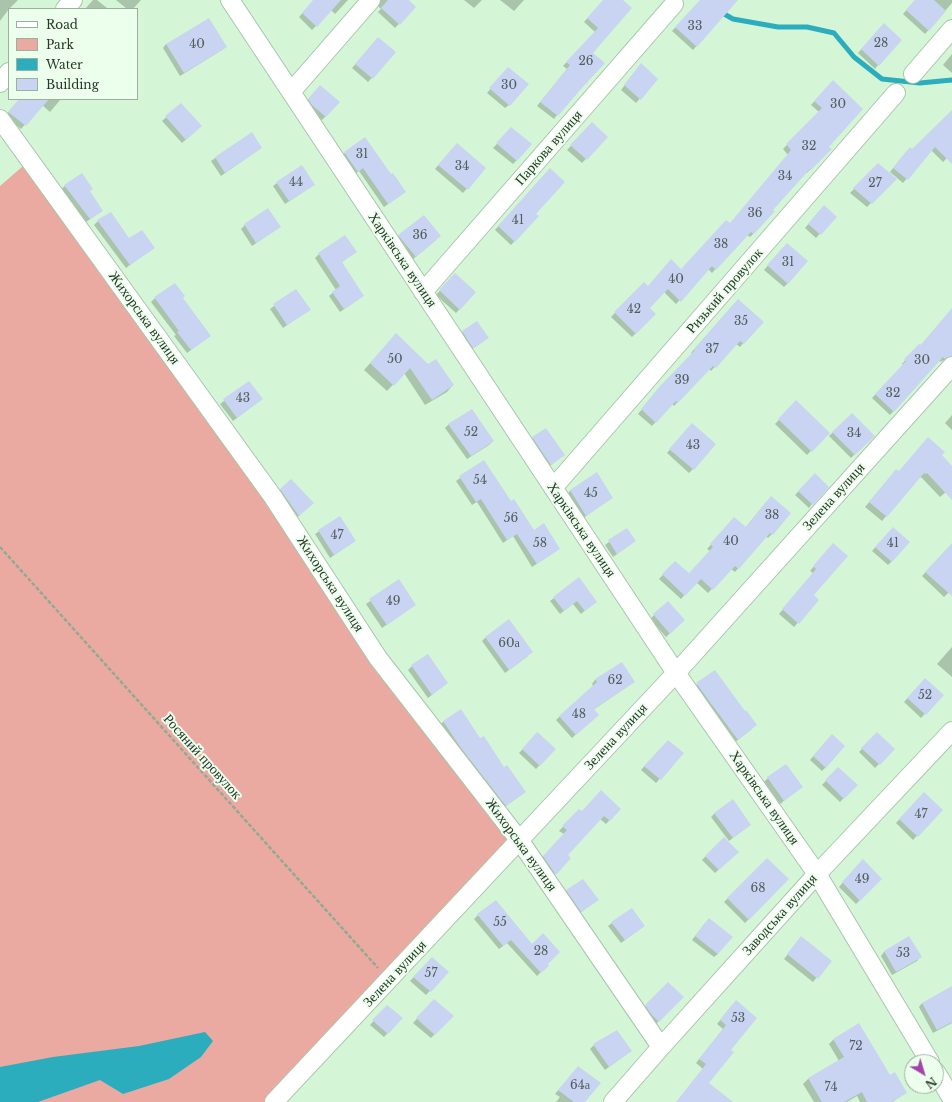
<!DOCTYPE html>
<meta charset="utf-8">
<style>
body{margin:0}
#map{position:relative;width:952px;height:1102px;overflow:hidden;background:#d4f6d6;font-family:"Libre Baskerville",serif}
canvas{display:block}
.legend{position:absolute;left:8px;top:8px;width:130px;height:92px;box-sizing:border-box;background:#ebffec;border:1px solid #9daf9e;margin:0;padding:5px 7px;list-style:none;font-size:12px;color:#29362a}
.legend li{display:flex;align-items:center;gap:8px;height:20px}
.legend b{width:20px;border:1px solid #9daf9e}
.north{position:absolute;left:904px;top:1054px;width:40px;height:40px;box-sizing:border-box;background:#ebffec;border:1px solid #9daf9e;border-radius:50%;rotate:142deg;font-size:11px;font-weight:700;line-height:16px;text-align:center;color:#29362a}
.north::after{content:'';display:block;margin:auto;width:14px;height:18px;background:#a643a8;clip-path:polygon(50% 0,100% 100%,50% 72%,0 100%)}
</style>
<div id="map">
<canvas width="952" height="1102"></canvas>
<ul class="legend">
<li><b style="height:5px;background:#fff"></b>Road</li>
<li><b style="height:11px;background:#eaaaa2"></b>Park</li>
<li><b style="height:11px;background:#2badbd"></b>Water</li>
<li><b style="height:11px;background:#c8d4f2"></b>Building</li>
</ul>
<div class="north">N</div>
</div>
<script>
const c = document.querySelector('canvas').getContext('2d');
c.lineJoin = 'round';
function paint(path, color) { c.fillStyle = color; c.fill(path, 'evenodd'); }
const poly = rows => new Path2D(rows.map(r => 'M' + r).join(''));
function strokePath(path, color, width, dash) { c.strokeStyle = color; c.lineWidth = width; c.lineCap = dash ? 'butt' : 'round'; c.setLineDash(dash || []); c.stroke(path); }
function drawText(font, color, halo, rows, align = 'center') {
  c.font = font + ' "Libre Baskerville",serif'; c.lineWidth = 4; c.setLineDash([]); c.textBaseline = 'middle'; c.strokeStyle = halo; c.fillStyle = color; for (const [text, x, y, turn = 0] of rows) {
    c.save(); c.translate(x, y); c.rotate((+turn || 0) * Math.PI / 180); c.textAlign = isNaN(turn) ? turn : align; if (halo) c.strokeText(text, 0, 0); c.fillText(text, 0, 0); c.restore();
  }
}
paint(poly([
 [30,160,520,841,274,1102,0,1102,0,186]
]), '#eaaaa2');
paint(poly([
 [205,1032,213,1041,201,1057,169,1079,123,1094,100,1080,38,1102,0,1102,0,1067,53,1057,139,1046]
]), '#2badbd');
paint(poly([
 [0,0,18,0,9,9,0,21],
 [93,0,97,0,107,8,85,9],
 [116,0,141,0,133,9,127,9],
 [314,0,348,0,335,14,331,10,312,30,299,17],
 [377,0,407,0,415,7,395,28,378,12,381,9,378,6],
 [464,0,482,0,474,8],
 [500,0,524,0,514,11],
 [604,0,622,0,557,115,554,119,537,106,567,69,563,66,595,32,584,22],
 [701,0,736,0,693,50,672,31],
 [915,0,952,0,952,3,925,34,903,14],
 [880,28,878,65,875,69,858,53],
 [375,42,395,53,368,82,352,68],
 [166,44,226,47,222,50,180,76,163,48],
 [952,54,952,73,943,65],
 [638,68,657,79,636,103,621,90],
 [505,72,509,105,505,108,487,93],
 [829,85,828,147,830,149,807,173,805,172,772,210,773,211,753,234,750,237,747,235,712,273,708,269,676,304,664,292,649,308,655,314,632,337,611,317,644,283,648,287,681,270,730,224,788,155,783,149,819,112,811,105],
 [317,91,326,116,322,120,309,109,305,103],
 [20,99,61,99,50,112,42,105,21,129,5,116],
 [181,104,197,130,182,143,162,121],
 [952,118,952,153,943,162,931,150,903,183,890,172,906,152,912,151],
 [592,123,607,137,582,163,567,150],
 [508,132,517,160,513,164,493,148],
 [251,134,261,148,221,176,211,161],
 [453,148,485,168,463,193,435,169],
 [345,153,401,195,384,207,359,171,354,175,341,156],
 [878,165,895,179,867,207,850,193],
 [546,173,534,214,537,217,511,245,495,230],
 [277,183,314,185,285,204,273,186],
 [65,186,89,192,102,211,86,222,61,189],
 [820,210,835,217,816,238,805,228],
 [98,221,129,240,153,248,126,268,94,225],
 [245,225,280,227,252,246,241,229],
 [399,236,436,240,412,260,396,240],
 [783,248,788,283,784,287,764,270],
 [355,252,341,263,359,299,340,312,329,296,336,290,315,258,319,254],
 [455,274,475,293,456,313,436,295],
 [296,290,310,309,283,328,270,309],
 [155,298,182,298,210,336,187,353,174,336,176,335,151,302],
 [734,304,762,322,740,347,736,344,711,371,709,369,674,406,672,404,652,426,638,414,657,391,692,354,691,353],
 [952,309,952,353,946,359,940,362,939,360,890,415,872,398,903,365,902,364,915,349,920,346],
 [463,332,484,341,469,351,459,335],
 [390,341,428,365,453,385,447,392,425,405,404,373,387,391,364,370],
 [249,382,262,399,233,421,220,404],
 [796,402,828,433,807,455,775,424],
 [852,414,873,436,851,458,829,436],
 [952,415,952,430,945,423],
 [449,424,493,441,489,445,467,459,445,428],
 [688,428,693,469,689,473,667,453],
 [533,438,564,455,547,468,529,441],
 [941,455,952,467,952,487,940,497,921,477,920,478,919,478,882,521,865,507,892,475],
 [483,462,511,502,534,531,559,549,532,567,513,536,503,543,477,502,472,505,456,481],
 [815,474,812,504,809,508,795,495],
 [281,489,309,507,295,519,277,493],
 [571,490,611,498,582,519,567,494],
 [767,501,772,534,768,538,766,536,735,572,731,569,708,593,696,582,681,599,659,579,675,562,689,575,710,551,707,549,731,522,745,528],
 [340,517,355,541,330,558,315,534],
 [626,529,631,544,613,557,605,545],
 [889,532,892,561,888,565,872,551],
 [829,548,812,595,818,600,794,627,779,614,813,573,810,571],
 [943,554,952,555,952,589,944,597,922,576],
 [399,581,415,605,382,628,366,604],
 [554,598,596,601,581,614,573,604,560,614,550,601],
 [668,602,680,624,666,637,650,619],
 [486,637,528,656,505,673,482,641],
 [952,647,952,677,937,664],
 [621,663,634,682,593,710,594,718,572,738,556,720,593,686,592,684,595,680],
 [412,666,447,683,428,698,408,670],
 [714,671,752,729,734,743,693,688],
 [925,679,942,695,921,718,904,702],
 [444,721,480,740,525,792,502,809,440,725],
 [538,733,555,749,536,769,519,753],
 [877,733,894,749,875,768,859,752],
 [828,739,826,767,822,771,810,760],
 [664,745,683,753,656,783,641,770],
 [838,768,856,785,840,802,822,785],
 [768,778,801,787,780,804,764,782],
 [920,797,941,810,913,840,896,823],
 [620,809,606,824,600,819,567,855,570,858,551,877,540,860,564,834,559,831,579,810,581,812],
 [715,813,750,825,729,841,711,817],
 [724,838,737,852,715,873,702,860],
 [767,859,788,879,745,923,724,902],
 [859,864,881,879,856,904,839,887],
 [567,891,598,900,577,915,563,894],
 [478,915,546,964,544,969,537,976,507,943,499,949,474,919],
 [612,923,644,926,621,943,608,926],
 [705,923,718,954,714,957,692,940],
 [909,938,920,957,917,961,892,975,881,956,884,952],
 [798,941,830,961,813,982,784,959],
 [432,958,448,972,426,995,410,981],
 [668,983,682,997,655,1025,642,1010],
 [952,994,952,1023,933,1033,919,1007,922,1003],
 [434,1000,452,1016,431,1038,413,1023],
 [732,1005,730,1050,707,1083,721,1102,683,1102,703,1069,696,1063,723,1029,717,1024],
 [387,1006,401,1018,384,1037,370,1025],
 [834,1039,890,1076,905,1092,893,1102,860,1102,857,1096,847,1102,814,1102,803,1084,808,1079,839,1061,829,1044],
 [594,1045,631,1051,605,1070,590,1049],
 [575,1071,584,1102,556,1102,560,1097,555,1094]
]), '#0003');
strokePath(poly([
 [719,11,733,19,778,27,807,27,834,33,854,57,882,79,920,83,952,80]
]), '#2badbd', 5);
paint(poly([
 [313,0,341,0,317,27,302,13],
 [388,0,409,0,416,7,400,25,381,8],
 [603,0,623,0,632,8,593,53,605,63,581,89,558,116,540,102,570,65,566,62,598,28,587,18],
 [700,0,738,0,697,47,675,27],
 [915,0,934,0,946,11,929,31,906,10],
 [209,18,227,47,184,73,166,44],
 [884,23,902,40,879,66,861,49],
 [378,37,396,52,373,79,355,64],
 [641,63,658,79,641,100,624,85],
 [508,67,529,84,510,106,489,88],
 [833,80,863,109,829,147,832,149,811,170,810,169,773,210,775,211,754,234,751,232,716,270,712,266,681,302,668,289,650,308,656,314,636,334,614,312,644,282,648,286,671,259,681,269,726,220,730,223,791,150,786,144,822,108,814,101],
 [320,85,340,102,326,117,312,105,308,99],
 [19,99,49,99,26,126,8,112],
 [181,103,202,126,186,140,165,116],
 [952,110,952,164,935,147,908,180,893,168,910,147,912,149],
 [592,122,608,137,587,160,570,145],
 [511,127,532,144,517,161,496,143],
 [252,132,262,148,225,173,215,157],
 [365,137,391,174,393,173,406,192,388,204,363,168,358,172,344,152],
 [457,143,486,168,468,190,438,165],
 [878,163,897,179,872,204,853,188],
 [302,165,315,185,289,201,276,182],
 [550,168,565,182,536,214,539,216,515,242,498,226],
 [82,173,93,189,90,191,103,211,90,219,64,185],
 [824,205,837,217,821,235,808,224],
 [268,208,281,227,256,243,244,224],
 [111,212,129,238,142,230,155,248,130,265,97,220],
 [424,215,441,236,416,257,398,235],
 [345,235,357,252,342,262,364,296,344,309,332,292,340,286,318,253],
 [787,243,808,261,788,284,767,265],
 [455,273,476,292,460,310,439,290],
 [175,283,185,296,183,298,211,336,191,350,177,332,179,331,154,297],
 [296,289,311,310,287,325,273,304],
 [738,299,764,322,744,344,740,341,716,368,713,366,678,403,676,401,656,423,641,409,660,386,695,350,694,349],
 [952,308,952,356,945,359,943,357,894,412,875,394,906,361,904,359,919,344,921,345],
 [477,321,489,338,473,348,462,331],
 [396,333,428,364,436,359,454,385,432,400,410,368,394,386,370,363],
 [249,381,263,399,237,418,223,399],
 [796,400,830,433,812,452,778,419],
 [472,409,494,441,471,456,448,424],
 [852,413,875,436,855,455,832,432],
 [692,423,716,444,694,470,669,449],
 [546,428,565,455,551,465,532,437],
 [928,437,945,452,942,455,952,466,952,500,927,473,925,474,924,473,887,517,869,502,896,469,899,471],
 [484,460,511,501,514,499,534,530,544,523,560,549,537,564,517,534,507,540,481,499,476,502,459,476],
 [597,472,613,498,586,516,570,490],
 [815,473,829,487,813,505,798,491],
 [291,479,314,503,299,516,280,489],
 [771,496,791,513,773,535,770,533,739,569,735,566,713,590,701,579,685,596,662,574,675,561,689,573,713,547,710,544,734,517,746,527],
 [340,516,356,541,334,555,318,530],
 [893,527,910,542,892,562,875,547],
 [627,528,636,541,617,554,608,540],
 [833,543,848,556,814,595,819,600,799,624,782,609,816,569,813,566],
 [952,543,952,596,925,572],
 [579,577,597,602,585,611,577,601,564,611,553,597],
 [399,579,416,605,387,625,369,599],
 [668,601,685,620,670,634,653,614],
 [509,619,533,652,509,670,485,637],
 [428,654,448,683,432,695,411,665],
 [622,662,635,682,594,709,599,715,576,735,559,716,597,682,595,679],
 [715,670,745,711,746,710,757,725,738,740,696,683],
 [925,678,944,695,926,715,907,698],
 [461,709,480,738,484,736,504,767,507,765,526,792,506,806,461,748,443,721],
 [537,732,556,749,540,766,522,749],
 [877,732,895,749,880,765,861,748],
 [832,734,845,746,826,768,813,756],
 [668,740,684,753,661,780,644,766],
 [786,764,803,787,784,801,767,777],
 [838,767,858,785,844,799,825,780],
 [601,790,621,809,610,821,604,816,568,855,571,858,556,875,543,856,567,830,562,826,579,809,582,811],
 [924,792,943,810,918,837,899,819],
 [733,799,751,825,733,838,714,813],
 [724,837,739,852,719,870,705,856],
 [767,858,789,879,749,920,727,898],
 [863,859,882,879,860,901,842,882],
 [583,879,599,900,581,912,566,890],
 [496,900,532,944,543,933,560,952,548,964,549,966,541,973,511,940,503,946,477,914],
 [632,908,645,926,625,940,611,922],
 [709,918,733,937,718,954,695,936],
 [801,936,832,961,818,979,787,954],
 [909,936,922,957,896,972,884,951],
 [432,957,449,972,431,992,413,977],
 [668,982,684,997,659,1022,651,1014,645,1005],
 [952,986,952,1022,937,1030,922,1003],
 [434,999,454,1016,435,1035,416,1018],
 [736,1000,757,1018,731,1050,734,1052,709,1083,733,1102,676,1102,706,1064,699,1059,726,1025,720,1020],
 [387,1005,403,1018,388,1034,372,1020],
 [859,1023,890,1075,895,1072,907,1093,892,1102,867,1102,862,1092,844,1102,822,1102,808,1078,844,1057,833,1039],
 [617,1030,632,1051,609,1067,593,1044],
 [578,1066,601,1083,585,1102,574,1102,558,1090]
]), '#c8d4f2');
const street = poly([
 [230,0,676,673,817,874,930,1062],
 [65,9,73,0],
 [913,74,952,29],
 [0,83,9,72],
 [291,92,371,0],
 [0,119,273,497,378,658,520,841,661,1047],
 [423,292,674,4],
 [553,488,896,93],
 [936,1072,952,1099],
 [274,1102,676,673,952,366],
 [613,1102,661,1047,817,874,952,731]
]);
strokePath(street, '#a7c7a9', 20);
strokePath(poly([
 [0,547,378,968]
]), '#90aa92', 2.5, [4, 2]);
strokePath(street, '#fff', 18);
drawText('12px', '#515e5c', null, [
 ["33",695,27],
 ["28",881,44],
 ["40",197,45],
 ["26",586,62],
 ["30",509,86],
 ["30",838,105],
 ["32",809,147],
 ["31",362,155],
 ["34",462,167],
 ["34",785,177],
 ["44",296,183],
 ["27",875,184],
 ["36",755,214],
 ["41",518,221],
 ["36",420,236],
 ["38",721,245],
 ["31",788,263],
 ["40",676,280],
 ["42",634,310],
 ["35",741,322],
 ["37",712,350],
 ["50",395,360],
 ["30",922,361],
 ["39",682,381],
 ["32",893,394],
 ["43",243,399],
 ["52",471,433],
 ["34",854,434],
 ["43",693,446],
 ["54",480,481],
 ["45",591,494],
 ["38",772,516],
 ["56",511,519],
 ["47",337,536],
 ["40",731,542],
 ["58",540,544],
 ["41",893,544],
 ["49",393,602],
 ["60а",509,644],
 ["62",615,681],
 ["52",925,696],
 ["48",579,715],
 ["47",921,815],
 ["49",862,880],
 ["68",758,889],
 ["55",500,923],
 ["28",541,952],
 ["53",903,954],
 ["57",431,974],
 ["53",738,1019],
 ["72",856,1047],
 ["64а",580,1086],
 ["74",831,1088]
]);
drawText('14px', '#29362a', '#ebffec', [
 ["Паркова вулиця",549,148,-49],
 ["Харківська вулиця",402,260,56],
 ["Ризький провулок",725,291,-49],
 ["Жихорська вулиця",144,318,54],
 ["Зелена вулиця",834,497,-48],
 ["Харківська вулиця",581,530,56],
 ["Жихорська вулиця",330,584,57],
 ["Зелена вулиця",616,737,-47],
 ["Росяний провулок",202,757,48],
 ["Харківська вулиця",764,798,55],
 ["Жихорська вулиця",521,845,54],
 ["Заводська вулиця",780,915,-48],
 ["Зелена вулиця",395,974,-47]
]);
</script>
